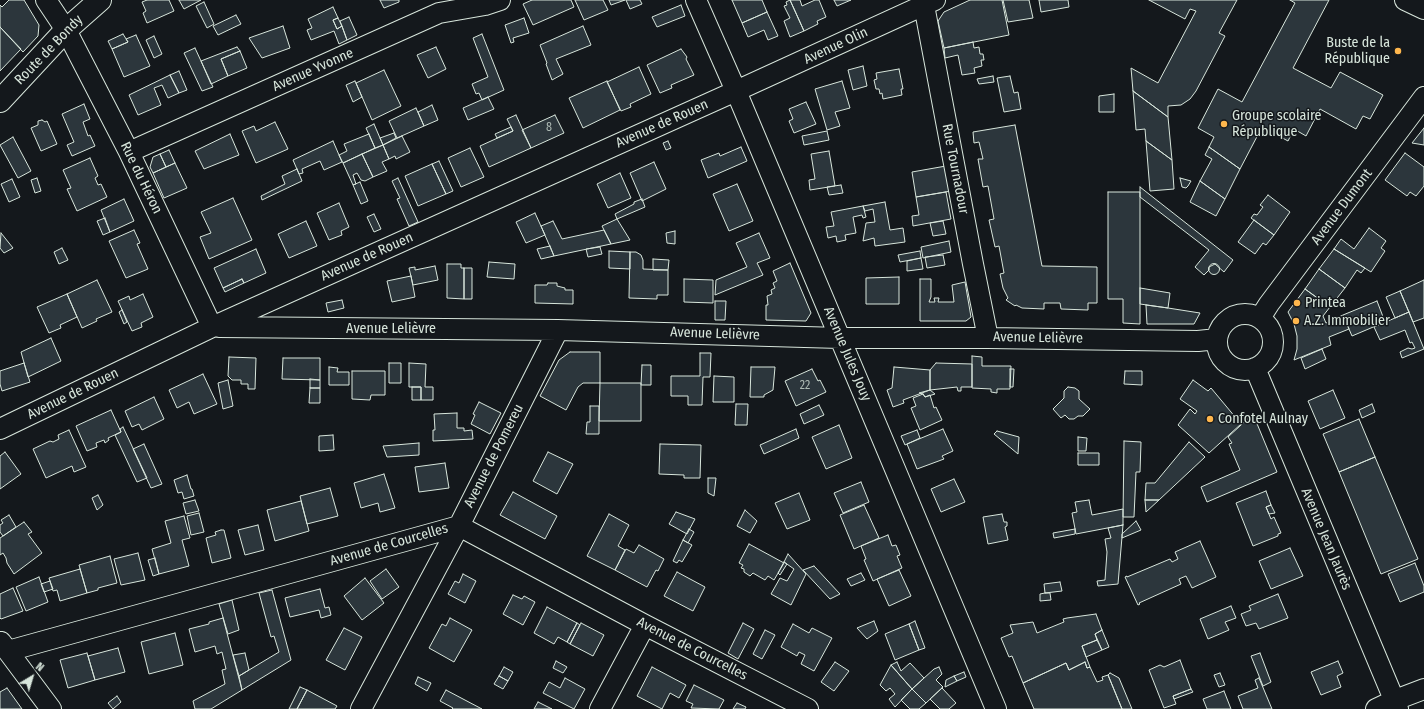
<!DOCTYPE html>
<meta charset="utf-8">
<style>
body{margin:0}
#map{position:relative;width:1424px;height:709px;overflow:hidden;background:#14181c;font-family:"Fira Sans Condensed",sans-serif}
canvas{display:block}
.north{position:absolute;left:12px;top:657px;width:40px;height:40px;-webkit-text-stroke:3px #14181c;paint-order:stroke;rotate:38deg;font-size:11px;font-weight:700;line-height:16px;text-align:center;color:#d8e6dc}
.north::after{content:'';display:block;margin:auto;width:14px;height:18px;background:#d8e6dc;clip-path:polygon(50% 0,100% 100%,50% 72%,0 100%)}
</style>
<div id="map">
<canvas width="1424" height="709"></canvas>
<div class="north">N</div>
</div>
<script>
const c = document.querySelector('canvas').getContext('2d');
c.lineJoin = 'round';
function paint(path, color) { c.fillStyle = color; c.fill(path, 'evenodd'); }
const poly = rows => new Path2D(rows.map(r => 'M' + r).join(''));
function strokePath(path, color, width, dash) { c.strokeStyle = color; c.lineWidth = width; c.lineCap = dash ? 'butt' : 'round'; c.setLineDash(dash || []); c.stroke(path); }
function drawText(font, color, halo, rows, align = 'center') {
  c.font = font + ' "Fira Sans Condensed",sans-serif'; c.lineWidth = 3; c.setLineDash([]); c.textBaseline = 'middle'; c.strokeStyle = halo; c.fillStyle = color; for (const [text, x, y, turn = 0] of rows) {
    c.save(); c.translate(x, y); c.rotate((+turn || 0) * Math.PI / 180); c.textAlign = isNaN(turn) ? turn : align; if (halo) c.strokeText(text, 0, 0); c.fillText(text, 0, 0); c.restore();
  }
}
const building = poly([
 [9,0,24,0,39,25,38,36,23,52,0,27,0,5,2,7,9,0],
 [147,0,169,0,174,11,147,23,143,13,146,11,142,2,147,0],
 [179,0,201,0,184,9,179,0],
 [380,0,399,0,399,2,384,8,380,0],
 [532,0,571,0,574,7,533,25,523,4,532,0],
 [575,0,603,0,608,10,584,20,575,0],
 [609,0,625,0,611,5,609,0],
 [626,0,640,0,642,4,630,9,626,0],
 [732,0,762,0,767,12,742,23,732,0],
 [790,0,804,31,790,37,784,21,790,18,784,6,787,5,786,2,790,0],
 [790,0,800,0,802,6,815,0,819,0,826,17,817,21,818,24,804,31,790,0],
 [834,0,851,0,837,6,834,0],
 [970,0,1002,0,1009,35,944,48,938,21,944,12,970,0],
 [1003,0,1029,0,1033,18,1008,22,1003,0],
 [1039,0,1068,0,1069,7,1041,12,1039,0],
 [1149,0,1237,0,1219,33,1225,36,1196,91,1190,99,1181,105,1168,106,1168,117,1133,91,1131,68,1158,83,1196,11,1190,9,1185,19,1149,0],
 [1290,0,1329,0,1293,68,1331,88,1340,72,1383,95,1370,119,1363,116,1356,129,1320,109,1306,136,1294,129,1288,141,1262,127,1240,169,1209,147,1214,137,1198,128,1218,89,1242,102,1295,3,1290,0],
 [204,2,214,24,207,28,196,6,204,2],
 [681,5,685,16,657,27,652,17,681,5],
 [333,7,338,18,333,20,337,29,342,26,347,40,339,44,334,31,311,40,307,30,312,28,308,19,333,7],
 [767,12,778,36,768,40,764,30,748,37,742,23,767,12],
 [236,15,241,24,218,35,213,26,236,15],
 [349,17,357,35,347,40,340,21,349,17],
 [338,18,342,26,337,29,333,20,338,18],
 [524,18,529,33,513,38,514,42,511,43,505,25,524,18],
 [283,26,290,48,262,58,249,38,283,26],
 [583,26,591,45,556,59,563,74,552,80,546,64,547,63,540,45,583,26],
 [0,27,21,49,0,71,0,27],
 [123,34,128,42,112,49,108,41,123,34],
 [482,34,504,90,482,100,479,93,476,94,472,84,488,77,473,38,482,34],
 [136,35,150,66,124,77,112,49,128,42,126,39,136,35],
 [154,36,162,54,154,58,146,40,154,36],
 [973,42,974,48,979,47,980,54,983,54,984,60,981,60,982,66,974,68,975,73,962,75,958,55,945,58,944,48,973,42],
 [237,47,240,51,221,59,228,76,211,84,201,61,237,47],
 [436,47,446,69,428,78,417,55,436,47],
 [195,48,213,87,202,91,184,53,195,48],
 [681,49,687,57,686,59,694,75,671,85,672,88,660,93,647,65,681,49],
 [240,51,247,68,228,76,221,59,240,51],
 [863,66,867,86,853,90,848,70,863,66],
 [639,67,651,94,630,104,631,107,621,111,607,82,639,67],
 [899,69,903,89,901,89,902,95,883,99,882,93,880,94,879,89,876,89,874,80,877,79,876,73,899,69],
 [384,70,401,106,372,120,356,83,384,70],
 [179,71,187,90,179,93,170,75,179,71],
 [170,75,179,93,168,98,162,85,154,88,161,105,138,115,129,95,170,75],
 [993,76,994,82,979,84,977,79,993,76],
 [1010,76,1014,93,1018,92,1021,109,1004,112,997,78,1010,76],
 [355,81,362,97,353,102,346,85,355,81],
 [607,81,620,110,583,128,569,98,607,81],
 [842,81,850,108,835,112,840,126,827,130,815,89,842,81],
 [1133,91,1168,117,1172,160,1146,141,1145,129,1136,130,1133,91],
 [1114,94,1114,112,1099,112,1099,96,1114,94],
 [488,97,494,109,468,120,463,108,488,97],
 [806,102,816,124,794,133,789,121,793,119,789,109,806,102],
 [84,104,90,119,83,122,88,136,90,135,95,146,72,156,67,145,74,142,62,114,84,104],
 [432,105,438,120,424,126,418,112,432,105],
 [416,108,424,126,397,138,389,121,416,108],
 [516,115,531,148,489,167,480,146,513,131,507,119,516,115],
 [555,115,564,133,531,148,522,130,555,115],
 [42,120,45,122,47,121,57,144,41,151,31,128,38,125,38,121,42,120],
 [275,122,288,149,256,163,242,131,254,126,256,131,275,122],
 [374,124,383,145,375,148,366,128,374,124],
 [1015,125,1042,266,1097,267,1097,303,1088,303,1088,310,1061,309,1060,303,1044,303,1044,309,1022,308,1016,305,1015,306,1006,300,1008,298,1003,288,1000,274,1004,273,999,246,995,247,989,220,994,219,988,186,983,187,978,159,983,159,979,142,974,143,973,132,1015,125],
 [511,127,513,131,497,138,495,134,511,127],
 [1424,128,1424,145,1412,143,1424,128],
 [827,131,829,140,804,145,802,136,827,131],
 [394,133,396,138,383,145,380,138,394,133],
 [230,134,239,155,204,169,195,151,230,134],
 [369,134,375,148,343,163,339,155,347,151,344,144,369,134],
 [402,136,410,152,396,159,395,156,389,159,383,145,402,136],
 [13,137,31,171,18,178,0,145,13,137],
 [333,141,342,162,324,170,320,161,302,169,303,173,299,174,293,160,333,141],
 [668,141,671,148,666,150,663,143,668,141],
 [1146,141,1172,160,1174,189,1150,191,1146,141],
 [383,145,389,159,382,162,387,171,373,177,362,154,383,145],
 [741,147,747,161,708,178,701,160,719,153,720,156,741,147],
 [1209,147,1240,169,1225,199,1200,181,1212,159,1205,155,1209,147],
 [470,148,484,177,461,187,448,158,470,148],
 [169,150,175,163,166,167,160,154,169,150],
 [829,151,835,186,810,190,809,180,815,179,811,154,829,151],
 [1405,153,1424,167,1424,186,1416,196,1410,192,1407,196,1385,180,1405,153],
 [160,154,166,167,153,173,150,167,153,157,160,154],
 [362,154,373,177,365,181,361,180,357,173,353,175,356,184,353,185,343,163,362,154],
 [90,158,98,176,95,178,98,185,101,184,107,197,77,211,67,189,71,188,63,170,90,158],
 [439,161,453,191,446,194,432,164,439,161],
 [654,162,666,189,642,201,630,173,654,162],
 [175,163,187,188,164,198,153,173,175,163],
 [432,164,446,194,418,206,405,176,432,164],
 [946,166,951,191,916,197,912,172,946,166],
 [297,169,302,181,262,200,261,196,285,184,282,176,297,169],
 [620,173,631,198,608,208,597,184,620,173],
 [37,178,41,191,35,193,31,180,37,178],
 [398,178,418,222,409,226,397,199,400,198,392,181,398,178],
 [1180,178,1191,181,1188,186,1186,188,1182,187,1180,178],
 [12,179,20,197,9,202,1,184,12,179],
 [1200,181,1225,199,1216,216,1190,202,1200,181],
 [360,182,368,201,361,204,353,185,360,182],
 [737,184,753,221,729,231,713,194,737,184],
 [841,185,843,193,829,195,827,187,841,185],
 [1140,187,1233,260,1224,272,1215,264,1209,267,1209,270,1204,275,1195,267,1209,250,1140,197,1140,187],
 [946,192,951,219,913,226,912,216,919,215,916,197,946,192],
 [1108,192,1140,192,1140,324,1123,323,1123,299,1108,299,1108,192],
 [1268,195,1290,212,1274,235,1251,218,1254,214,1257,215,1263,207,1260,205,1268,195],
 [233,198,252,240,209,259,200,237,211,233,201,212,233,198],
 [124,199,134,221,110,232,101,210,124,199],
 [642,199,645,207,617,219,615,214,634,204,634,202,642,199],
 [885,202,890,230,903,228,905,242,875,246,874,238,863,241,866,223,875,222,873,209,865,211,863,206,885,202],
 [339,203,349,227,341,231,342,235,329,240,317,213,339,203],
 [863,206,866,217,863,218,862,215,853,217,856,233,845,235,846,240,837,242,836,236,828,238,826,227,834,226,831,212,863,206],
 [535,213,545,235,526,243,516,222,535,213],
 [374,214,381,229,374,232,367,217,374,214],
 [105,218,110,232,103,235,97,221,105,218],
 [617,219,630,240,611,244,602,226,617,219],
 [1254,220,1274,235,1266,245,1263,243,1255,254,1238,242,1254,220],
 [306,221,317,246,289,258,278,234,306,221],
 [553,221,562,239,604,230,611,244,554,256,541,226,553,221],
 [943,221,946,234,933,236,930,223,943,221],
 [1369,228,1386,241,1381,248,1385,251,1371,272,1334,249,1341,239,1354,249,1369,228],
 [134,230,140,243,137,244,148,269,126,278,109,241,134,230],
 [675,231,675,244,667,243,666,233,675,231],
 [1,233,13,248,4,253,0,248,1,233],
 [759,233,770,258,757,263,763,275,715,295,716,280,747,267,736,243,759,233],
 [949,241,951,252,923,258,921,247,949,241],
 [550,246,554,256,541,259,537,249,550,246],
 [600,247,602,254,588,257,586,249,600,247],
 [62,248,68,260,59,264,54,252,62,248],
 [256,249,266,273,244,283,242,279,223,288,214,268,256,249],
 [1334,249,1365,268,1361,273,1357,270,1345,288,1319,269,1334,249],
 [609,251,630,252,630,269,609,268,609,251],
 [920,251,921,258,900,262,898,255,920,251],
 [630,252,636,252,641,255,643,260,643,269,668,270,668,295,657,295,657,299,629,298,630,252],
 [943,255,945,265,927,268,925,257,943,255],
 [921,258,923,269,907,271,907,261,921,258],
 [653,259,669,260,668,270,653,270,653,259],
 [489,262,515,264,514,279,487,277,489,262],
 [790,263,811,313,806,321,766,320,766,305,768,305,767,296,772,294,771,290,775,288,773,283,777,281,773,271,790,263],
 '1208.5 269a5.5 5.5 0 1 1 11 0a5.5 5.5 0 1 1-11 0Z',
 [447,264,461,264,461,268,464,268,464,299,447,298,447,264],
 [435,266,438,280,413,285,409,268,415,267,415,270,435,266],
 [464,268,472,268,472,299,464,299,464,268],
 [1319,269,1345,288,1330,307,1305,289,1319,269],
 [411,276,415,297,392,302,387,281,411,276],
 [899,277,899,304,866,304,866,278,899,277],
 [242,279,244,283,225,292,223,288,242,279],
 [684,279,713,280,713,303,684,302,684,279],
 [920,279,931,279,931,297,929,302,935,302,934,298,939,298,938,302,954,302,952,285,965,282,971,317,966,321,920,321,920,279],
 [97,280,112,312,96,319,97,321,82,328,67,294,97,280],
 [1424,280,1424,318,1413,322,1400,291,1424,280],
 [548,283,557,283,557,286,565,288,565,290,573,290,573,304,535,303,535,285,547,285,548,283],
 [1140,288,1170,293,1168,308,1140,304,1140,288],
 [1305,289,1330,307,1323,316,1326,323,1343,315,1349,329,1329,337,1331,345,1294,360,1297,349,1297,336,1294,324,1288,312,1305,289],
 [1400,291,1409,312,1395,318,1386,297,1400,291],
 [67,294,77,317,60,325,61,328,49,333,37,307,67,294],
 [143,294,153,317,141,323,142,327,132,331,118,301,129,296,130,300,143,294],
 [342,300,344,308,328,312,326,303,342,300],
 [715,301,726,301,725,320,715,320,715,301],
 [1377,301,1385,322,1352,336,1343,315,1377,301],
 [1146,305,1168,308,1200,313,1194,324,1147,324,1146,305],
 [122,310,127,322,124,324,119,312,122,310],
 [1409,312,1424,349,1402,358,1400,352,1408,348,1412,349,1415,348,1412,342,1410,343,1405,330,1380,340,1374,327,1409,312],
 [51,338,61,361,28,377,21,352,51,338],
 [1322,349,1326,359,1305,369,1301,358,1322,349],
 [570,352,600,352,600,383,583,383,578,387,566,410,540,396,559,360,570,352],
 [700,353,711,353,710,377,703,377,702,405,688,405,688,396,671,396,671,376,700,376,700,353],
 [972,356,982,357,982,366,1011,366,1010,389,997,389,997,393,991,392,991,389,972,388,972,356],
 [229,357,256,358,255,389,248,389,248,384,241,384,241,380,232,380,228,376,229,357],
 [283,358,320,358,320,380,282,379,283,358],
 [24,363,30,382,2,391,0,384,0,371,24,363],
 [389,363,401,363,401,383,389,383,389,363],
 [409,363,426,364,425,387,433,387,433,400,421,400,421,387,409,387,409,363],
 [936,363,972,364,972,387,961,387,961,391,958,391,957,387,930,390,930,370,936,363],
 [642,365,651,365,651,385,641,385,642,365],
 [329,367,338,368,337,372,349,372,349,385,329,385,329,367],
 [751,367,775,367,773,390,764,395,764,397,750,397,751,367],
 [894,367,930,370,930,390,903,400,904,403,893,407,887,390,892,388,894,367],
 [812,369,818,381,820,380,826,392,796,406,785,381,812,369],
 [1010,369,1014,369,1013,387,1010,387,1010,369],
 [352,371,385,371,385,395,371,395,370,400,352,399,352,371],
 [1125,371,1142,371,1142,385,1124,384,1125,371],
 [203,374,217,404,194,414,189,402,177,408,169,390,203,374],
 [714,376,734,377,734,402,713,402,714,376],
 [310,379,320,380,320,388,310,388,310,379],
 [228,380,233,406,223,409,218,383,228,380],
 [1193,380,1208,391,1211,388,1241,424,1209,453,1178,425,1190,409,1195,414,1197,411,1180,399,1193,380],
 [600,383,641,383,641,421,599,421,600,383],
 [412,387,421,387,421,400,412,400,412,387],
 [1068,387,1075,388,1079,391,1079,399,1090,409,1083,416,1078,416,1074,419,1069,419,1065,415,1061,418,1053,409,1064,398,1064,391,1068,387],
 [310,388,320,388,320,403,309,403,310,388],
 [930,390,935,394,925,397,923,394,919,393,930,390],
 [1333,390,1345,418,1320,429,1308,401,1333,390],
 [923,394,925,397,930,395,934,408,936,407,942,420,920,430,911,408,916,406,913,398,923,394],
 [154,397,164,419,142,430,139,424,132,427,125,411,154,397],
 [479,402,501,413,490,434,471,424,475,415,473,414,479,402],
 [736,404,748,404,747,425,735,425,736,404],
 [1372,404,1375,412,1362,418,1359,410,1372,404],
 [819,405,824,415,804,424,800,414,819,405],
 [590,406,599,406,599,434,586,434,587,422,590,422,590,406],
 [111,410,121,432,108,438,109,440,105,443,104,440,96,443,97,447,87,451,76,426,111,410],
 [457,413,457,428,464,428,464,431,472,430,473,439,433,441,433,430,435,430,434,414,457,413],
 [1253,414,1277,472,1207,502,1201,487,1240,470,1229,444,1232,443,1228,437,1253,414],
 [1359,419,1375,457,1339,472,1323,434,1359,419],
 [839,425,852,458,826,469,812,437,839,425],
 [123,427,147,478,137,482,115,435,121,432,120,429,123,427],
 [796,429,799,438,764,454,760,445,796,429],
 [943,429,953,451,942,456,944,459,917,469,907,444,943,429],
 [69,430,86,467,74,472,72,466,46,478,33,449,50,441,53,442,59,439,58,435,69,430],
 [917,430,920,438,905,445,901,436,917,430],
 [997,431,1019,437,1018,454,994,434,997,431],
 [333,435,334,450,319,451,319,436,333,435],
 [1078,437,1087,438,1086,451,1078,451,1078,437],
 [1124,441,1141,442,1140,472,1136,472,1134,517,1123,517,1124,441],
 [1189,442,1205,457,1159,500,1145,500,1146,483,1155,483,1189,442],
 [419,443,419,455,387,457,383,446,419,443],
 [144,444,162,484,151,488,133,449,144,444],
 [660,444,701,445,700,478,684,478,684,475,659,474,660,444],
 [5,452,21,474,0,489,0,456,5,452],
 [548,452,573,464,557,494,533,481,548,452],
 [1078,453,1099,453,1099,465,1078,465,1078,453],
 [1375,457,1418,559,1381,574,1339,472,1375,457],
 [445,463,449,488,419,492,415,467,445,463],
 [384,474,395,508,380,512,378,503,361,508,354,483,384,474],
 [187,475,191,489,192,489,194,496,184,499,182,492,178,493,174,480,187,475],
 [708,478,716,478,714,496,708,493,708,478],
 [954,479,965,502,941,512,931,489,954,479],
 [861,482,869,502,843,513,834,493,861,482],
 [330,488,338,516,307,524,300,496,330,488],
 [1266,491,1271,505,1266,507,1271,519,1274,517,1281,533,1278,534,1278,536,1253,546,1236,503,1266,491],
 [513,492,557,516,545,539,500,515,513,492],
 [799,493,810,520,787,529,775,503,799,493],
 [98,495,103,505,97,510,92,498,98,495],
 [195,500,199,511,186,514,183,503,195,500],
 [1089,500,1092,515,1123,509,1123,525,1076,534,1072,513,1077,512,1075,502,1089,500],
 [1145,500,1159,500,1146,512,1145,500],
 [301,501,309,531,275,541,267,510,301,501],
 [864,505,879,538,854,549,840,515,864,505],
 [1271,505,1275,513,1269,514,1266,507,1271,505],
 [745,510,757,521,750,533,737,526,745,510],
 [676,512,695,519,687,534,669,524,676,512],
 [199,513,204,532,191,535,187,516,199,513],
 [609,514,629,525,618,546,625,550,615,570,587,556,609,514],
 [1002,514,1004,522,1007,522,1007,526,1005,527,1008,540,988,544,983,517,1002,514],
 [9,515,16,527,3,536,0,532,0,525,3,523,1,520,9,515],
 [184,516,190,538,182,540,189,566,159,574,152,549,171,543,165,521,184,516],
 [1136,521,1141,530,1122,538,1122,534,1136,521],
 [24,522,32,532,28,534,42,553,14,574,7,563,6,558,3,553,0,555,0,538,24,522],
 [258,525,264,550,245,555,238,530,258,525],
 [1123,525,1118,584,1098,586,1097,581,1105,580,1107,552,1105,539,1111,538,1108,528,1123,525],
 [689,529,694,532,688,543,683,540,689,529],
 [1075,529,1075,534,1054,538,1053,533,1075,529],
 [221,530,224,530,231,558,212,563,206,538,216,535,215,532,221,530],
 [888,535,892,546,896,545,900,555,897,556,902,568,873,581,864,560,866,559,861,546,888,535],
 [683,540,692,545,682,562,679,560,677,563,673,561,683,540],
 [1200,541,1216,577,1192,588,1186,576,1179,579,1181,584,1139,603,1140,604,1138,605,1125,577,1127,576,1127,577,1170,559,1172,562,1178,559,1175,552,1200,541],
 [749,544,784,563,774,580,768,576,765,580,753,573,750,576,744,572,744,569,741,568,743,565,739,563,749,544],
 [639,545,664,559,658,571,656,570,647,587,615,570,626,549,634,553,639,545],
 [1290,548,1303,576,1271,589,1259,561,1290,548],
 [138,553,145,580,121,585,114,559,138,553],
 [788,554,806,574,791,605,771,594,780,578,787,581,794,569,784,562,788,554],
 [110,556,117,583,98,588,98,590,87,593,79,565,110,556],
 [155,558,159,574,153,576,148,560,155,558],
 [784,562,787,564,780,575,778,573,784,562],
 [1415,563,1424,586,1424,592,1400,602,1388,574,1415,563],
 [814,566,840,594,830,599,803,570,814,566],
 [80,569,87,593,60,601,57,590,53,591,49,578,80,569],
 [386,569,399,587,382,599,370,581,386,569],
 [899,570,911,596,889,606,877,579,899,570],
 [677,572,705,587,693,611,664,596,677,572],
 [861,573,865,580,851,586,847,579,861,573],
 [463,574,476,581,465,603,448,594,455,581,459,583,463,574],
 [39,577,48,602,26,611,16,587,39,577],
 [365,578,384,603,362,620,344,596,365,578],
 [50,581,53,589,44,592,41,584,50,581],
 [1060,582,1062,591,1045,593,1044,584,1060,582],
 [13,588,23,611,1,619,0,618,0,594,13,588],
 [320,589,325,608,329,607,331,615,321,618,319,610,290,617,285,598,320,589],
 [272,590,291,660,242,690,239,676,279,652,274,636,271,637,259,593,272,590],
 [1045,593,1050,593,1051,600,1040,601,1040,594,1045,593],
 [1278,594,1288,618,1259,629,1256,623,1246,626,1241,614,1251,610,1249,606,1278,594],
 [513,595,522,599,524,596,535,602,523,625,503,614,513,595],
 [232,600,239,630,228,634,219,604,232,600],
 [1231,606,1236,618,1225,622,1229,630,1208,639,1200,619,1231,606],
 [547,607,577,623,567,642,558,637,554,644,534,633,547,607],
 [1096,614,1102,630,1095,634,1097,640,1082,646,1090,667,1087,668,1085,662,1069,670,1066,663,1023,683,1012,656,1009,657,1001,638,1013,633,1010,625,1033,622,1037,633,1064,622,1063,619,1067,618,1096,614],
 [223,618,242,690,211,709,195,709,193,701,225,684,222,670,226,669,222,652,217,654,215,646,195,652,189,629,209,624,209,622,223,618],
 [450,618,472,630,454,662,429,648,442,624,446,626,450,618],
 [874,621,878,631,867,639,857,628,874,621],
 [915,621,925,648,919,650,909,624,915,621],
 [577,623,580,625,570,644,567,642,577,623],
 [581,623,604,635,593,656,570,644,581,623],
 [743,623,754,629,738,659,728,653,743,623],
 [793,624,809,633,812,628,832,638,814,671,801,664,805,655,799,652,797,656,781,647,793,624],
 [909,624,919,650,895,660,885,634,909,624],
 [344,628,362,637,345,670,326,660,344,628],
 [765,630,775,635,762,659,753,654,765,630],
 [1102,630,1109,647,1102,650,1095,634,1102,630],
 [175,633,183,665,149,674,141,642,175,633],
 [1097,640,1102,650,1086,657,1082,646,1097,640],
 [118,648,125,672,95,680,88,656,118,648],
 [87,653,95,680,68,688,60,660,87,653],
 [245,653,249,670,239,676,233,655,245,653],
 [1260,653,1271,682,1263,686,1251,656,1260,653],
 [1180,660,1191,689,1173,696,1176,704,1164,708,1149,670,1160,665,1164,667,1180,660],
 [556,661,567,667,563,673,553,668,556,661],
 [1338,661,1343,673,1337,676,1341,687,1321,695,1311,672,1338,661],
 [835,662,849,671,834,691,821,682,835,662],
 [897,662,901,671,910,663,924,678,912,689,891,665,897,662],
 [1085,662,1087,668,1090,667,1097,682,1103,680,1102,677,1108,675,1122,709,1034,709,1023,683,1066,663,1069,670,1085,662],
 [891,665,912,689,895,707,889,699,895,694,890,688,886,691,880,685,891,665],
 [504,667,513,672,508,681,499,676,504,667],
 [652,667,686,685,679,698,670,693,662,709,637,696,652,667],
 [939,667,942,674,936,680,943,687,926,703,912,689,934,669,939,667],
 [964,672,966,677,957,681,954,676,964,672],
 [1110,673,1119,678,1132,709,1122,709,1108,675,1110,673],
 [1220,673,1225,685,1219,687,1214,675,1220,673],
 [499,676,508,681,503,689,494,684,499,676],
 [954,676,957,681,945,687,946,680,954,676],
 [418,677,431,683,427,691,415,684,418,677],
 [565,678,585,689,574,709,543,693,549,682,560,688,565,678],
 [1259,678,1272,709,1243,709,1238,696,1258,688,1255,680,1259,678],
 [694,685,724,700,719,709,691,708,693,704,686,701,694,685],
 [300,687,307,690,297,709,289,709,300,687],
 [7,688,22,709,0,709,0,692,7,688],
 [942,688,956,703,949,709,940,709,930,699,942,688],
 [912,689,926,703,919,709,910,709,901,700,912,689],
 [1191,689,1193,692,1174,699,1173,696,1191,689],
 [307,690,337,706,335,709,297,709,307,690],
 [446,690,463,699,482,709,452,709,453,708,440,701,446,690],
 [1224,691,1231,709,1207,709,1203,699,1224,691],
 [117,696,121,702,113,709,108,703,117,696],
 [538,702,552,709,534,709,538,702],
 [737,703,746,707,745,709,733,709,737,703]
]);
paint(building, '#2c363c');
strokePath(building, '#d8e6dc', 1);
const street = poly([
 [46,0,66,30,129,152,212,327],
 [696,0,736,91,996,709],
 [923,0,973,264,988,338],
 [1405,0,1424,9],
 [129,152,439,13,485,5,500,0],
 '1217 342a28 28 0 1 1 56 0a28 28 0 1 1-56 0Z',
 [1260,318,1269,304,1424,97],
 [219,327,558,330,840,338,988,338,1198,341,1217,339],
 [1255,368,1398,709],
 [0,429,212,327,736,91,935,0],
 [1,642,51,709],
 [8,651,459,526,645,625,808,709],
 [361,709,459,526,558,330],
 [600,709,645,625],
 [1376,709,1395,700,1424,689]
]);
const secondary = poly([
 [0,101,66,30,100,0]
]);
strokePath(street, '#d8e6dc', 22);
strokePath(secondary, '#d8e6dc', 24);
strokePath(street, '#14181c', 20);
strokePath(secondary, '#14181c', 22);
for (const [x, y, r, color] of [
 [1398,51,4,"#ffb74d"],
 [1224,124,4,"#ffb74d"],
 [1297,303,4,"#ffb74d"],
 [1296,321,4,"#ffb74d"],
 [1210,419,4,"#ffb74d"]
]) { const dot = new Path2D(); dot.arc(x, y, r, 0, 2 * Math.PI); c.fillStyle = color; c.fill(dot); strokePath(dot, '#14181c', 1.5); }
drawText('12px', '#adbab4', null, [
 ["8",549,128],
 ["22",805,386]
]);
drawText('14px', '#d8e6dc', '#14181c', [
 ["Buste de la",1390,43,"right"],
 ["République",1390,59,"right"],
 ["Groupe scolaire",1232,116],
 ["République",1232,132],
 ["Printea",1305,303],
 ["A.Z. Immobilier",1304,321],
 ["Confotel Aulnay",1218,419]
], 'left');
drawText('14px', '#d8e6dc', '#14181c', [
 ["Avenue Olin",836,46,-25],
 ["Route de Bondy",49,50,-46],
 ["Avenue Yvonne",313,70,-24],
 ["Avenue de Rouen",662,124,-24],
 ["Rue Tournadour",955,169,79],
 ["Rue du Héron",141,178,64],
 ["Avenue Dumont",1342,207,-53],
 ["Avenue de Rouen",367,257,-24],
 ["Avenue Lelièvre",391,329],
 ["Avenue Lelièvre",715,334,2],
 ["Avenue Lelièvre",1038,338,1],
 ["Avenue Jules Jouy",847,354,67],
 ["Avenue de Rouen",73,394,-26],
 ["Avenue de Pomereu",494,456,-63],
 ["Avenue Jean Jaurès",1326,539,67],
 ["Avenue de Courcelles",389,545,-16],
 ["Avenue de Courcelles",692,649,27]
]);
</script>
